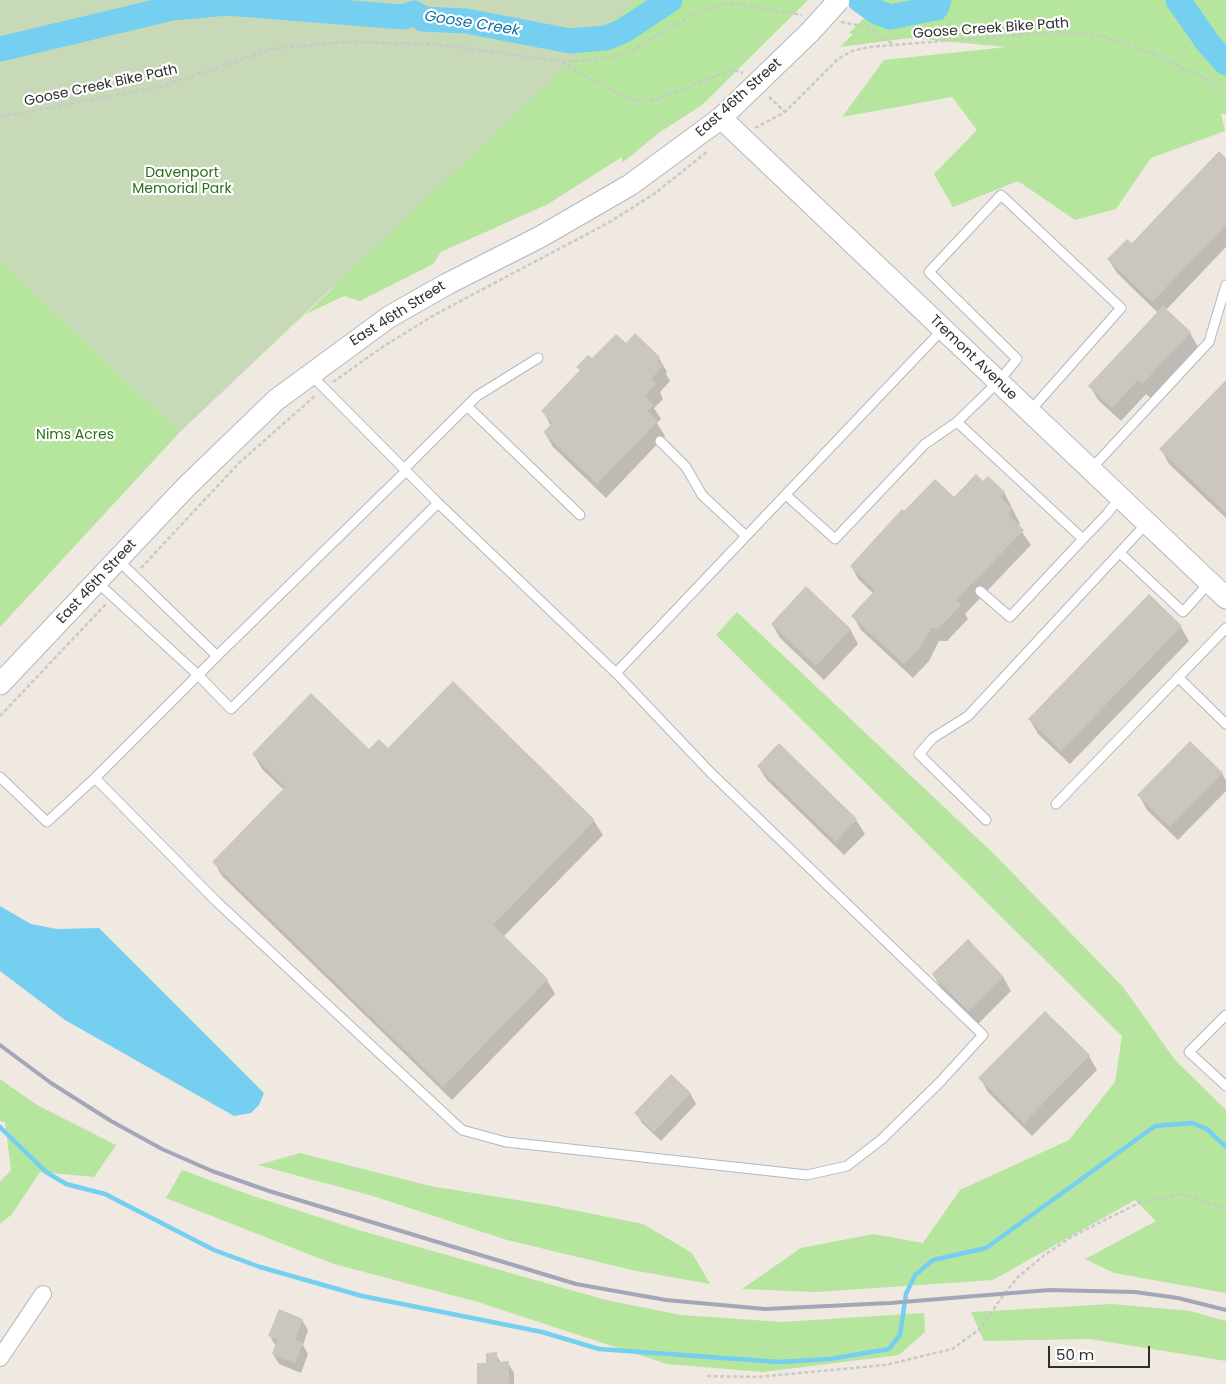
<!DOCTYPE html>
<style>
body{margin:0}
#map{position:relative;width:1226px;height:1384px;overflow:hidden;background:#efe9e1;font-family:Poppins,sans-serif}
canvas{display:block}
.scale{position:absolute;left:1048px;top:1346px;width:102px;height:22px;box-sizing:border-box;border:2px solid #2e2e2e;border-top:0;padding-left:6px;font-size:15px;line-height:18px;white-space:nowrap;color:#2e2e2e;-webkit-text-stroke:4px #fff;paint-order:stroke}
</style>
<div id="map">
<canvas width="1226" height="1384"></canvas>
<div class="scale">50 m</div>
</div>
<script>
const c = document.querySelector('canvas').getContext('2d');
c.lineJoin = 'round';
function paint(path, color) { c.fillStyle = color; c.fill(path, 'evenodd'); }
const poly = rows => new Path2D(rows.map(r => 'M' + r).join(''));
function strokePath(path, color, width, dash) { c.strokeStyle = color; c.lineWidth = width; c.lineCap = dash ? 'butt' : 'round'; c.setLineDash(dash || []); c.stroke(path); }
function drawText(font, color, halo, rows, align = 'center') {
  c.font = font + ' Poppins,sans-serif'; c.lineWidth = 4.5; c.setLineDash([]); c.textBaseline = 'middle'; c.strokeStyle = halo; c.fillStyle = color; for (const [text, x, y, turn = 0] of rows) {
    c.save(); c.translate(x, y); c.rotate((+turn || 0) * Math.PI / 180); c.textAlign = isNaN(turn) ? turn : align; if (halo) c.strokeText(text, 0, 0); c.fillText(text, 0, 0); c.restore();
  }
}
paint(poly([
 [0,0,808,0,702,105,660,132,622,163,622,157,548,204,441,252,433,264,360,301,344,296,306,314,335,286],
 [883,0,1226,0,1226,114,1221,114,1225,131,1151,158,1116,209,1075,220,1018,181,953,207,934,174,977,130,952,97,842,117,884,60,1007,47,910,38,840,47,853,34,849,33],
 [0,260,180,432,0,627],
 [737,612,994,854,1123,987,1175,1060,1226,1110,1226,1293,1114,1273,1085,1259,1156,1221,1135,1200,993,1280,816,1292,742,1289,801,1248,874,1234,923,1243,960,1190,1069,1140,1115,1082,1122,1036,716,635],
 [0,1079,37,1105,116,1145,94,1177,40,1172,12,1214,0,1224,0,1182,11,1170,5,1122,0,1121],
 [300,1153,430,1186,548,1205,643,1224,692,1253,710,1284,632,1270,507,1240,373,1196,258,1165],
 [182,1170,253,1196,362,1231,606,1300,681,1315,782,1322,924,1313,925,1332,899,1355,763,1372,667,1364,478,1302,334,1264,166,1198],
 [1112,1304,1190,1311,1226,1321,1226,1361,1090,1339,984,1341,971,1312]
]), '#b6e59e');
paint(poly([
 [0,0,636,0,180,432,0,260]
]), '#c8d9b8');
paint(poly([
 [0,906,31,924,57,929,99,928,264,1093,259,1105,251,1113,234,1116,65,1020,0,971]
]), '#75cff0');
paint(poly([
 [1226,160,1226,247,1165,311,1190,333,1198,347,1151,398,1146,394,1121,421,1098,400,1090,386,1158,313,1117,273,1108,259,1132,245],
 [626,344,659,358,667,372,666,374,670,381,660,392,663,399,654,408,661,419,657,423,665,436,606,498,553,447,545,433,551,426,543,411,581,372,578,367],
 [1226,381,1226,518,1169,464,1161,449],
 [983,483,1004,492,1020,524,1018,526,1031,545,965,614,968,619,947,641,939,641,929,661,913,678,861,630,853,616,874,594,859,580,851,566,904,513,954,499],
 [772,624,850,629,858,644,824,680,780,638],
 [1181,627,1189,641,1070,764,1038,734,1030,720],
 [453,683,594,821,603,835,503,937,547,980,555,994,452,1100,222,876,214,862,284,790,262,769,254,755,388,749],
 [779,745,856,820,865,834,844,855,767,780,758,766],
 [1222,773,1226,781,1226,791,1178,840,1147,810,1139,795],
 [933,975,1003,977,1011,991,977,1025,942,989],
 [1089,1056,1097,1070,1032,1136,988,1092,980,1078],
 [690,1093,696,1104,661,1141,642,1123,636,1113],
 [302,1320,308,1330,303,1345,308,1354,301,1373,279,1364,273,1354,276,1347,270,1336],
 [496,1354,501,1363,508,1363,514,1373,514,1384,478,1384,487,1364]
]), '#0003');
strokePath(poly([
 [0,1127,46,1172,66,1184,105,1194,214,1250,260,1267,362,1296,542,1332,599,1349,779,1362,830,1359,889,1349,900,1335,906,1294,915,1275,933,1260,986,1248,1155,1126,1192,1123,1207,1129,1226,1147]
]), '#75cff0', 4.5);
strokePath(poly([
 [860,0,877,12,890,17,936,8,939,0],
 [1178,0,1208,43,1226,63],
 [0,49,172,8,227,3,403,17,414,13,423,19,466,21,570,41,606,38,623,31,670,0]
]), '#75cff0', 25);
paint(poly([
 [1219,151,1226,158,1226,225,1152,302,1107,259,1127,239,1132,243],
 [1163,306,1191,332,1142,384,1138,380,1112,408,1088,386],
 [635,333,660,357,657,361,663,366,651,379,656,384,645,396,654,405,647,411,658,421,597,484,543,432,553,423,541,411,580,370,576,367,588,355,592,358,616,334,626,343],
 [1226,380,1226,513,1159,449],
 [976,474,983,481,988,476,1005,492,1000,497,1013,509,1008,514,1024,530,956,600,961,605,939,628,931,628,921,646,904,664,851,616,875,590,850,566,902,509,904,511,935,479,954,497],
 [806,586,851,629,816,666,771,624],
 [1149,594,1182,626,1061,751,1028,719],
 [453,681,595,820,493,925,548,979,443,1087,212,862,285,787,252,754,311,693,369,749,379,739,388,748],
 [1190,741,1223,773,1170,827,1137,795],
 [779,743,857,819,836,842,757,766],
 [968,939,1004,977,968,1011,932,974],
 [1045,1011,1090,1055,1024,1123,978,1078],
 [671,1074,691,1093,654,1132,634,1113],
 [279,1309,303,1319,295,1340,303,1343,295,1363,272,1354,277,1340,268,1336],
 [497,1352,497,1362,509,1361,509,1384,477,1384,477,1363,486,1363,486,1353]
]), '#cbc7bf');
const service = poly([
 [467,406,580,515],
 [1030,411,1121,308,1001,195,929,272,1017,359,998,382,957,422,1083,539,1107,514,1120,497],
 [660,441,686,467,702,495,746,536],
 [404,469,477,396,538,358],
 [1091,469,1209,342,1226,285],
 [786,495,835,539,925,444,957,422],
 [1120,553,1183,612,1209,583],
 [118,560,217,656],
 [97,582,198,675,231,709,438,503],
 [980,591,1010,617,1083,539],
 [616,673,943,329],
 [1178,677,1226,724],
 [0,777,47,822,95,778,217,656,406,471],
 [95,778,217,902,462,1130,506,1142,807,1175,847,1166,882,1139,940,1082,983,1035,711,773,616,673,438,503,310,374],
 [1056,804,1226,628],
 [986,820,919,754,933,738,968,716,1147,523],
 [1226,1015,1189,1052,1226,1086]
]);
const minor = poly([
 [0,1358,43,1294]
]);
const tertiary = poly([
 [721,118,1226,598],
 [0,684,186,487,276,400,389,317,447,284,540,237,630,185,721,118,810,32]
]);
strokePath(service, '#b4b7c1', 11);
strokePath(minor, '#b4b7c1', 18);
strokePath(tertiary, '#b4b7c1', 23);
strokePath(poly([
 [841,22,867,27,893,44],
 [562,62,626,98,640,102,655,100,723,73,734,70,743,73],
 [769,97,785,112],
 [0,117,163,86,273,49,342,42,433,44,561,61,586,61,626,54,699,11,730,3,802,15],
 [755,128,785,112,838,59,852,51,869,47,1053,32,1098,35,1135,46,1206,79,1226,94],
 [333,382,384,346,436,314,608,223,654,194,708,151],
 [141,568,239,463,316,395],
 [0,716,106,604],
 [707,1376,757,1377,885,1365,952,1349,980,1329,1004,1294,1019,1276,1046,1254,1071,1237,1141,1202,1182,1194,1226,1209]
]), '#c9c9c9', 2.5, [4, 2.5]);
strokePath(service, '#fff', 9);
strokePath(minor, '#fff', 16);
strokePath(tertiary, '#fff', 21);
strokePath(poly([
 [0,1045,51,1083,111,1121,162,1149,212,1171,269,1191,576,1284,666,1300,765,1309,890,1303,1049,1290,1135,1292,1178,1298,1226,1310]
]), '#a3a6b8', 4);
const tertiaryBridge = poly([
 [810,32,839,0]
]);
strokePath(tertiaryBridge, '#b4b7c1', 23, []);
strokePath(tertiaryBridge, '#fff', 21);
drawText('14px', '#2e2e2e', '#fff', [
 ["Goose Creek Bike Path",991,29,-4],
 ["Goose Creek Bike Path",101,86,-12],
 ["East 46th Street",739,98,-42],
 ["East 46th Street",398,314,-32],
 ["Tremont Avenue",973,358,44],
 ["East 46th Street",97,582,-47]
]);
drawText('14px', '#2c6e1b', '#fff', [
 ["Davenport",182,173],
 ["Memorial Park",182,189],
 ["Nims Acres",75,435]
]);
drawText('italic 15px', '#0d6fa3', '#fff', [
 ["Goose Creek",472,24,9]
]);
</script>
